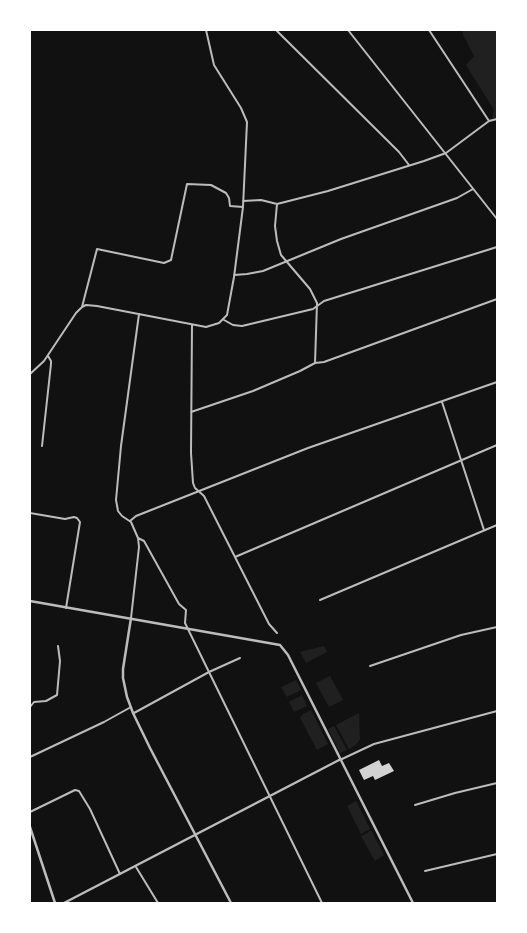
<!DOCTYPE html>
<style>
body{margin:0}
#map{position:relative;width:527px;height:933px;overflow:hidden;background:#111;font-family:"Source Sans 3",sans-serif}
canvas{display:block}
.frame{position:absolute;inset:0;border:31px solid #fff;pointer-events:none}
</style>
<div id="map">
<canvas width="527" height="933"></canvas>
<div class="frame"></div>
</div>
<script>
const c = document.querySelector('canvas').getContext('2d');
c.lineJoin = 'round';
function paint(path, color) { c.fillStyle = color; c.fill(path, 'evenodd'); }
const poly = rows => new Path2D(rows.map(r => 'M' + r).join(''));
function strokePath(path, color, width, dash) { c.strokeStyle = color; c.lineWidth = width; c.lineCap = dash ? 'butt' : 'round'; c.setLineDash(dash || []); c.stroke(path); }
paint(poly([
 [463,30,497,30,497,117,492,119,494,110,466,65,474,56,463,35],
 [324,646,327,652,306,663,300,652],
 [330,676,343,700,329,707,316,683],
 [296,680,301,690,287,697,281,687],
 [302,695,307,706,294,712,289,702],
 [311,710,328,744,317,750,300,718,303,714],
 [359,713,360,739,356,745,349,749,336,725],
 [334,726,347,750,340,753,328,729],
 [356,801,370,829,361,834,347,806],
 [371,830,384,855,375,861,361,836,368,833,368,832]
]), '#202020');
paint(poly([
 [379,760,382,766,389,763,394,771,375,780,373,776,364,780,359,770]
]), '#d3d3d3');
strokePath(poly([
 [276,30,399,152,409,165],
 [348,30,497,219],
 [429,30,489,121],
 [243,201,261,200,277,204,328,191,424,161,446,153,489,121,497,119],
 [277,204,275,226,277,241,281,255,310,289,317,303,315,363],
 [234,275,247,274,263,271,341,239,457,198,473,189],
 [82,307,86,305,97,306,206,327,219,323,227,315,234,277,243,207,247,122,241,108,214,65,206,30],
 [82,307,97,249,164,263,171,260,187,184,211,185,226,193,229,198,230,206,243,207],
 [224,320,233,325,242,326,313,309,324,301,497,247],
 [192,325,191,453,193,483,195,488,204,496,269,624,277,633],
 [30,374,44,361,76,313,82,307],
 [442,402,484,530],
 [191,412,253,391,300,371,315,363,324,362,497,299],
 [42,446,51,364,51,361,48,356],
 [30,513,65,519,74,517,77,518,80,522,66,608],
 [130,521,136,516,308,448,497,382],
 [138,538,144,541,179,604,186,610,185,623,322,903],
 [235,557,497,445],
 [320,600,497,525],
 [131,618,139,547,138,538,131,522,122,516,118,511,116,500,121,446,139,314],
 [370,666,461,635,497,627],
 [30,707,34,702,46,701,57,695,60,661,58,646],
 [134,713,209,672,240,658],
 [30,757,104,722,131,707],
 [342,759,374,744,497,711],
 [415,805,455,793,497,783],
 [30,812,75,790,79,791,90,809,120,874],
 [136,867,158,903],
 [425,871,497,854]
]), '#bcbcbc', 2);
strokePath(poly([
 [30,601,280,645,288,655,413,903],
 [131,618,123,669,123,678,127,697,133,713,150,748,231,903],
 [30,827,55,903],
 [64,903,341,759]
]), '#bcbcbc', 2.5);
</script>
